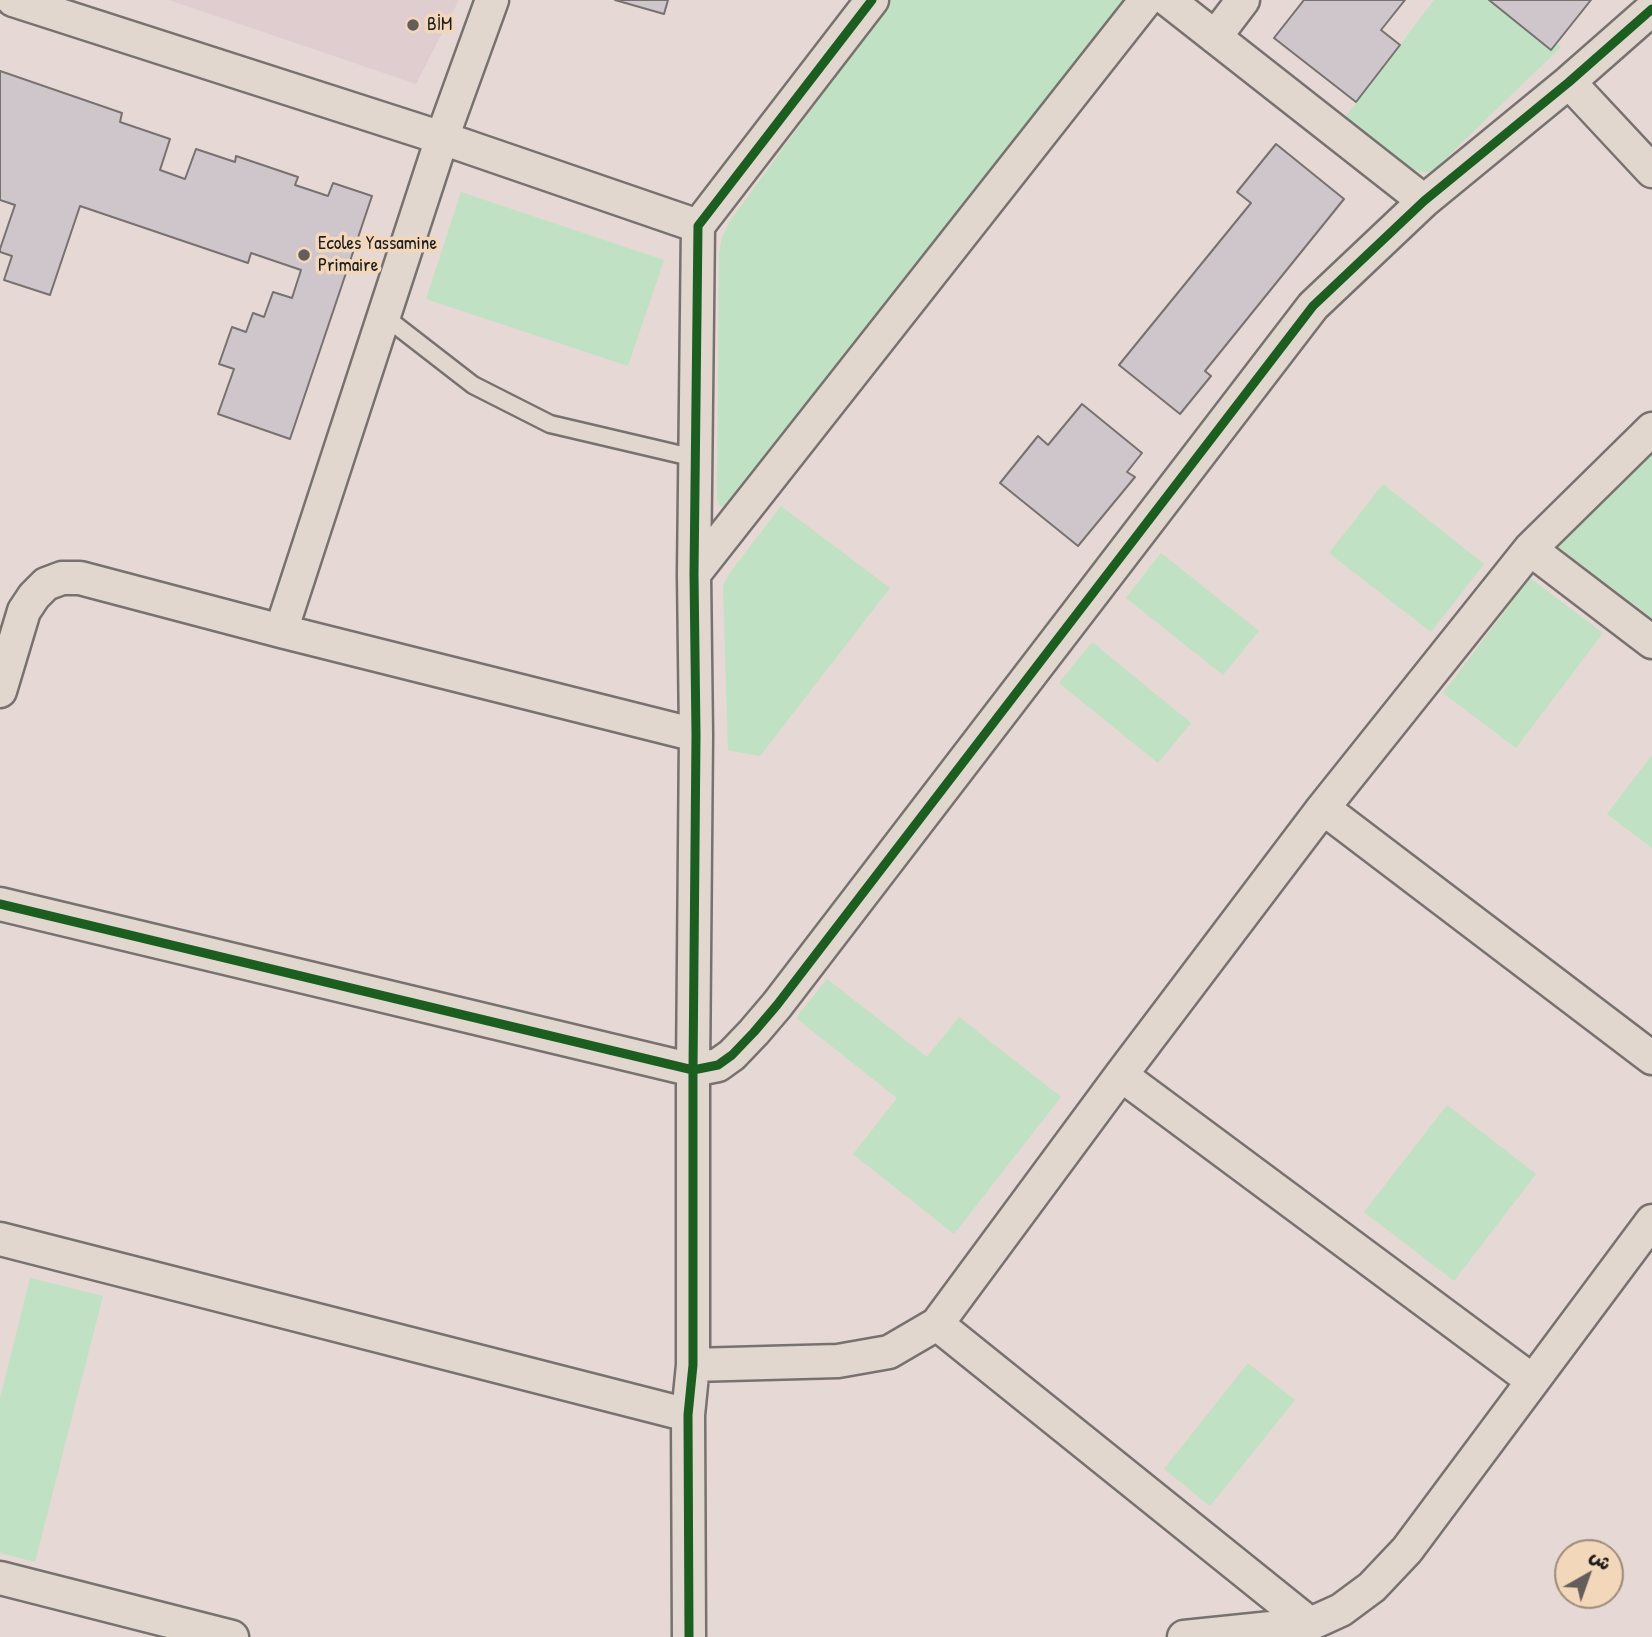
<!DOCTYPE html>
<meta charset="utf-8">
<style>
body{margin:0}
#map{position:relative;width:1652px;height:1637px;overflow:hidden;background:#e6d8d4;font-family:"Patrick Hand","Playpen Sans Arabic",sans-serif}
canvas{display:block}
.north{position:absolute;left:1554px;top:1539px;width:70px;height:70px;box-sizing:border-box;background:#f3d7ba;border:2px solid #9d8c7b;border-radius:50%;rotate:40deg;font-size:19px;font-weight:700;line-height:28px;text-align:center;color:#1c1c1c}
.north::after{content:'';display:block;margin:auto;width:24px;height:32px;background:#635e5c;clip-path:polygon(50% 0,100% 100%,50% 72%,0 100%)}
</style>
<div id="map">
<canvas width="1652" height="1637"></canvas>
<div class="north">ش</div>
</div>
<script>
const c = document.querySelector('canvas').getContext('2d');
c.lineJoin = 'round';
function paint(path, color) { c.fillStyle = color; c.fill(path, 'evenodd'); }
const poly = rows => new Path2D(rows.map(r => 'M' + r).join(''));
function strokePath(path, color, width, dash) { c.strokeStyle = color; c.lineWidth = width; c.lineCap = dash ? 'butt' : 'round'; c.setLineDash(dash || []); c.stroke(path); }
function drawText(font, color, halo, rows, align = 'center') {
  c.font = font + ' "Patrick Hand",sans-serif'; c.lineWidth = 7; c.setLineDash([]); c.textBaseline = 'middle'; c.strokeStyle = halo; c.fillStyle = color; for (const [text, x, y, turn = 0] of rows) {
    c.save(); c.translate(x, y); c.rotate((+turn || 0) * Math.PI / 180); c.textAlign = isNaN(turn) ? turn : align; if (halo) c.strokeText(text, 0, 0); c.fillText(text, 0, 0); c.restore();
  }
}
paint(poly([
 [169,0,459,0,416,84]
]), '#e0cdd0');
paint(poly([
 [891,0,1125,0,732,501,723,507,720,506,717,500,717,494,719,253,722,237,730,221],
 [1434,0,1504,0,1561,47,1437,167,1429,172,1421,172,1411,168,1344,119],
 [461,192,664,260,628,366,426,299],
 [1652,455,1652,618,1558,547],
 [1383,484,1484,564,1431,632,1329,553],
 [781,506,890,588,760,756,728,750,723,586,729,574],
 [1161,553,1259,631,1223,675,1126,598],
 [1530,578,1603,633,1516,748,1443,693],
 [1092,642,1191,723,1158,763,1059,683],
 [1652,755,1652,848,1607,814],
 [827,979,927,1057,959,1017,1061,1097,954,1234,853,1154,897,1098,796,1018],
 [1447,1105,1536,1174,1454,1281,1364,1212],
 [30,1278,103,1296,35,1562,0,1553,0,1398],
 [1248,1363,1295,1400,1210,1506,1164,1469]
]), '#c0e1c3');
const building = poly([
 [615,0,668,0,664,14,615,0],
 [1304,0,1405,0,1381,30,1400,45,1356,102,1274,38,1304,0],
 [1489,0,1591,0,1551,50,1489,0],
 [0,71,122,113,120,122,170,139,160,170,185,179,196,149,235,162,236,156,298,177,295,185,328,196,333,183,372,196,290,439,218,414,234,369,219,364,232,327,246,332,253,313,264,317,273,292,292,298,301,270,251,253,248,263,80,206,50,295,4,280,12,256,0,252,0,249,15,205,0,200,0,71],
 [1276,144,1344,199,1205,371,1211,376,1180,414,1119,365,1251,203,1237,192,1276,144],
 [1082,404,1142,453,1127,472,1135,477,1078,546,1000,483,1038,436,1048,445,1082,404]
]);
paint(building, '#cfc6cc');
strokePath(building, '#77716f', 2);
const service = poly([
 [384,316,473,385,550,424,695,458]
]);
const minor = poly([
 [13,0,442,138,698,226],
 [1168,0,1424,201],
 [1215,37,1243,0],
 [1569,82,1652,171],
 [1530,549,1652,642],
 [694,574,1146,0],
 [281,631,442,138,492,0],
 [0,691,24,611,34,596,46,584,62,578,80,578,281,631,696,735],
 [1323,808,1652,1058],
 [0,904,693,1070,718,1065,732,1055,754,1032,777,1005,1313,306,1424,201,1569,82,1652,9],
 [1121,1075,1533,1381],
 [0,1239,688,1415],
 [937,1324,1310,1624],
 [693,1365,838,1361,889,1352,937,1324,1121,1075,1323,808,1530,549,1652,429],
 [0,1578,232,1637],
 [689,1637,688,1415,693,1365,693,1070,696,735,694,574,698,226,872,0],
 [1184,1637,1310,1624,1341,1610,1372,1587,1407,1550,1652,1221]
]);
strokePath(service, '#77716f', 21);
strokePath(minor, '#77716f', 37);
strokePath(service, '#e1d7ce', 16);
strokePath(minor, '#e1d7ce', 32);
strokePath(poly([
 [0,904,693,1070,718,1065,732,1055,754,1032,777,1005,1313,306,1424,201,1569,82,1652,9],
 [689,1637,688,1415,693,1365,693,1070,696,735,694,574,698,226,872,0]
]), '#1b5e20', 9);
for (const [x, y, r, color] of [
 [413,25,7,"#635e5c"],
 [304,255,7,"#635e5c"]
]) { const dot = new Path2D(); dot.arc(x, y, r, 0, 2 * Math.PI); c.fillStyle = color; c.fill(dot); strokePath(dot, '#f3d7ba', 2.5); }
drawText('19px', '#1c1c1c', '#f3d7ba', [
 ["BİM",427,25],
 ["Ecoles Yassamine",318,244],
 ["Primaire",318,266]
], 'left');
</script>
